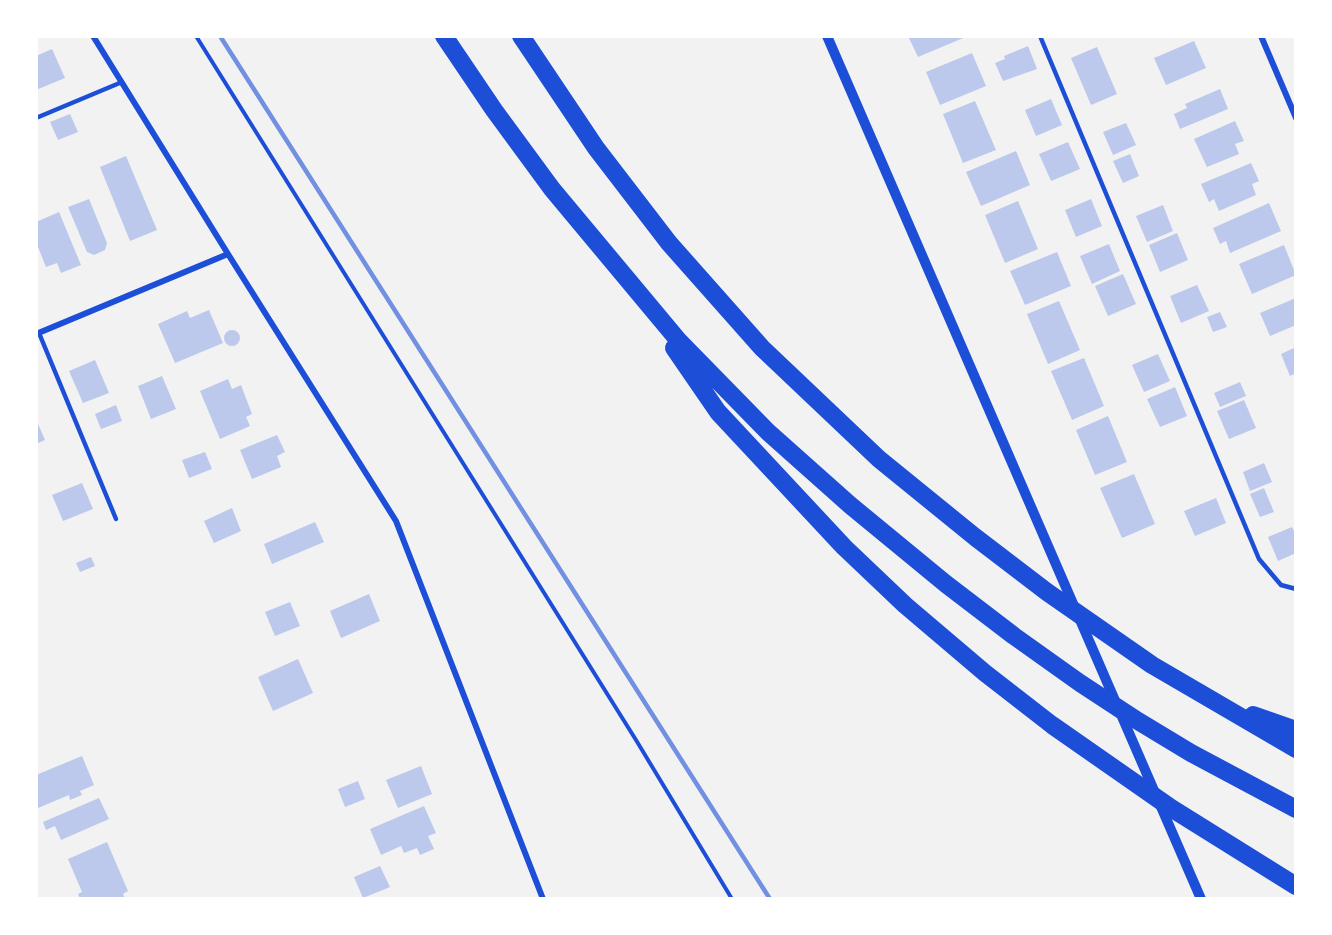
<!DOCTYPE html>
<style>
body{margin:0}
#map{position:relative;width:1332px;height:935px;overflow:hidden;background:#f2f2f2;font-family:Quicksand,sans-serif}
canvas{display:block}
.frame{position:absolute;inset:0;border:38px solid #fff;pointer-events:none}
</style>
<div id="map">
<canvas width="1332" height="935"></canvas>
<div class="frame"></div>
</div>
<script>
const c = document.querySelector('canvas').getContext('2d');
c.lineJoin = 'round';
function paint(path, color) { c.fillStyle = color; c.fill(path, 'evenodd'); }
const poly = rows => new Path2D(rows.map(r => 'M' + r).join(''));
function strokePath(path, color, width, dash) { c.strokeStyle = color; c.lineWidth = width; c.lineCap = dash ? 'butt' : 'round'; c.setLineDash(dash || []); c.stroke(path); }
paint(poly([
 [908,36,968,36,918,57],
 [1194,41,1206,68,1166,85,1154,58],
 [1028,46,1037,69,1003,81,995,63,1005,59,1004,56],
 [1097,47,1117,94,1091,105,1071,58],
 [52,49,65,78,36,90,36,56],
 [972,53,986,86,940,105,926,72],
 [1220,89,1228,109,1180,129,1174,114,1187,108,1185,104],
 [1051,99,1062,125,1036,136,1025,110],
 [975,101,996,150,963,163,943,114],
 [70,114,78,132,58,140,50,122],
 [1235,121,1244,141,1235,144,1239,154,1207,167,1194,139],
 [1126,123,1136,145,1113,155,1103,132],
 [1068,142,1080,169,1051,181,1039,154],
 [1016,151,1030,185,981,206,966,172],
 [1130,154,1139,176,1123,183,1113,161],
 [126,156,157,230,130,241,100,167],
 [1251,163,1259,181,1252,184,1256,195,1219,211,1214,199,1209,202,1201,184],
 [89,199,107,243,105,250,94,255,87,252,68,207],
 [1091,199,1102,226,1076,237,1065,210],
 [1018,201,1038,249,1005,263,985,215],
 [1269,203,1281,231,1230,253,1226,241,1220,244,1213,228],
 [1163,205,1173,231,1147,242,1136,216],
 [59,212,81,265,61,273,57,263,46,267,36,242,36,222],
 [1177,233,1188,260,1160,272,1149,245],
 [1109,244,1120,271,1092,284,1080,256],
 [1284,245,1296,275,1252,294,1239,264],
 [1057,252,1071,286,1025,305,1010,271],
 [1123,274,1136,304,1108,316,1095,286],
 [1197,285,1209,311,1181,323,1170,296],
 [1296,298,1296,325,1270,336,1260,313],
 [1059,301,1080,350,1048,364,1027,314],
 [209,310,223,343,175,363,158,324,187,311,190,318],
 [1220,312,1227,327,1213,332,1207,317],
 '224 338a8 8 0 1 1 16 0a8 8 0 1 1-16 0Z',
 [1294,348,1296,353,1296,373,1290,376,1281,354],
 [1158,354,1170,381,1144,392,1132,365],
 [1084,358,1104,406,1072,420,1051,371],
 [95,360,109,393,83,403,69,371],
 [162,376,176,409,151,419,138,386],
 [228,379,232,389,241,385,252,414,246,417,250,426,220,439,200,391],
 [1240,382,1246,396,1220,407,1214,393],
 [1175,387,1187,416,1160,427,1147,399],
 [1244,400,1256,428,1229,439,1217,411],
 [116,405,122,421,101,429,95,414],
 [1108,416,1127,462,1095,475,1076,430],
 [38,424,45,440,36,444,36,425],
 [277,435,285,452,277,456,281,467,252,479,240,450],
 [205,452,212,469,189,478,182,460],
 [1264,463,1272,482,1250,491,1243,472],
 [1134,474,1155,524,1122,538,1100,488],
 [82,483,93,509,63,521,52,495],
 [1264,488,1274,512,1260,517,1250,494],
 [1216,498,1226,523,1195,536,1184,511],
 [232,508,241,531,214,543,204,521],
 [315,522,324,542,272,564,264,544],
 [1292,527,1296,535,1296,553,1278,561,1268,537],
 [91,557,95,566,80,572,76,563],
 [369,594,380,621,341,638,330,611],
 [290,602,300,626,275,636,265,612],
 [298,659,313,693,273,711,258,677],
 [82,756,94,785,80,791,82,795,70,800,69,795,38,808,36,802,36,775],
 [421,766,432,794,398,808,386,780],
 [358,781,365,799,345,807,338,789],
 [99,798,109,819,61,840,55,826,46,830,43,822],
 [424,806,436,833,428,836,434,849,420,855,417,848,404,853,401,846,381,855,370,829],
 [107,842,128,891,123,894,125,899,80,899,78,894,82,892,68,859],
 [380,866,390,887,363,898,354,877]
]), '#bdc9ec');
strokePath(poly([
 [196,36,636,740,732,899]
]), '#1d4ed8', 4);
strokePath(poly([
 [1040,36,1259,559,1281,585,1296,589],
 [36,118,122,82],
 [39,333,116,519]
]), '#1d4ed8', 4.5);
strokePath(poly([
 [93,36,228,254,396,521,543,899],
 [1261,36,1296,118],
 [36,334,228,254]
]), '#1d4ed8', 6);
strokePath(poly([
 [827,36,1201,899]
]), '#1d4ed8', 10);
strokePath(poly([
 [444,36,494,110,552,189,678,340,768,432,850,505,946,584,1014,636,1080,683,1138,721,1191,753,1296,809],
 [521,36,596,148,669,243,762,348,879,459,975,537,1047,592,1152,665,1296,749],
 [674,348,718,412,844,547,905,605,985,673,1052,725,1171,808,1296,886],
 [1253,715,1296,730]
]), '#1d4ed8', 18);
strokePath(poly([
 [220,36,770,899]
]), '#7290e2', 4.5);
</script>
